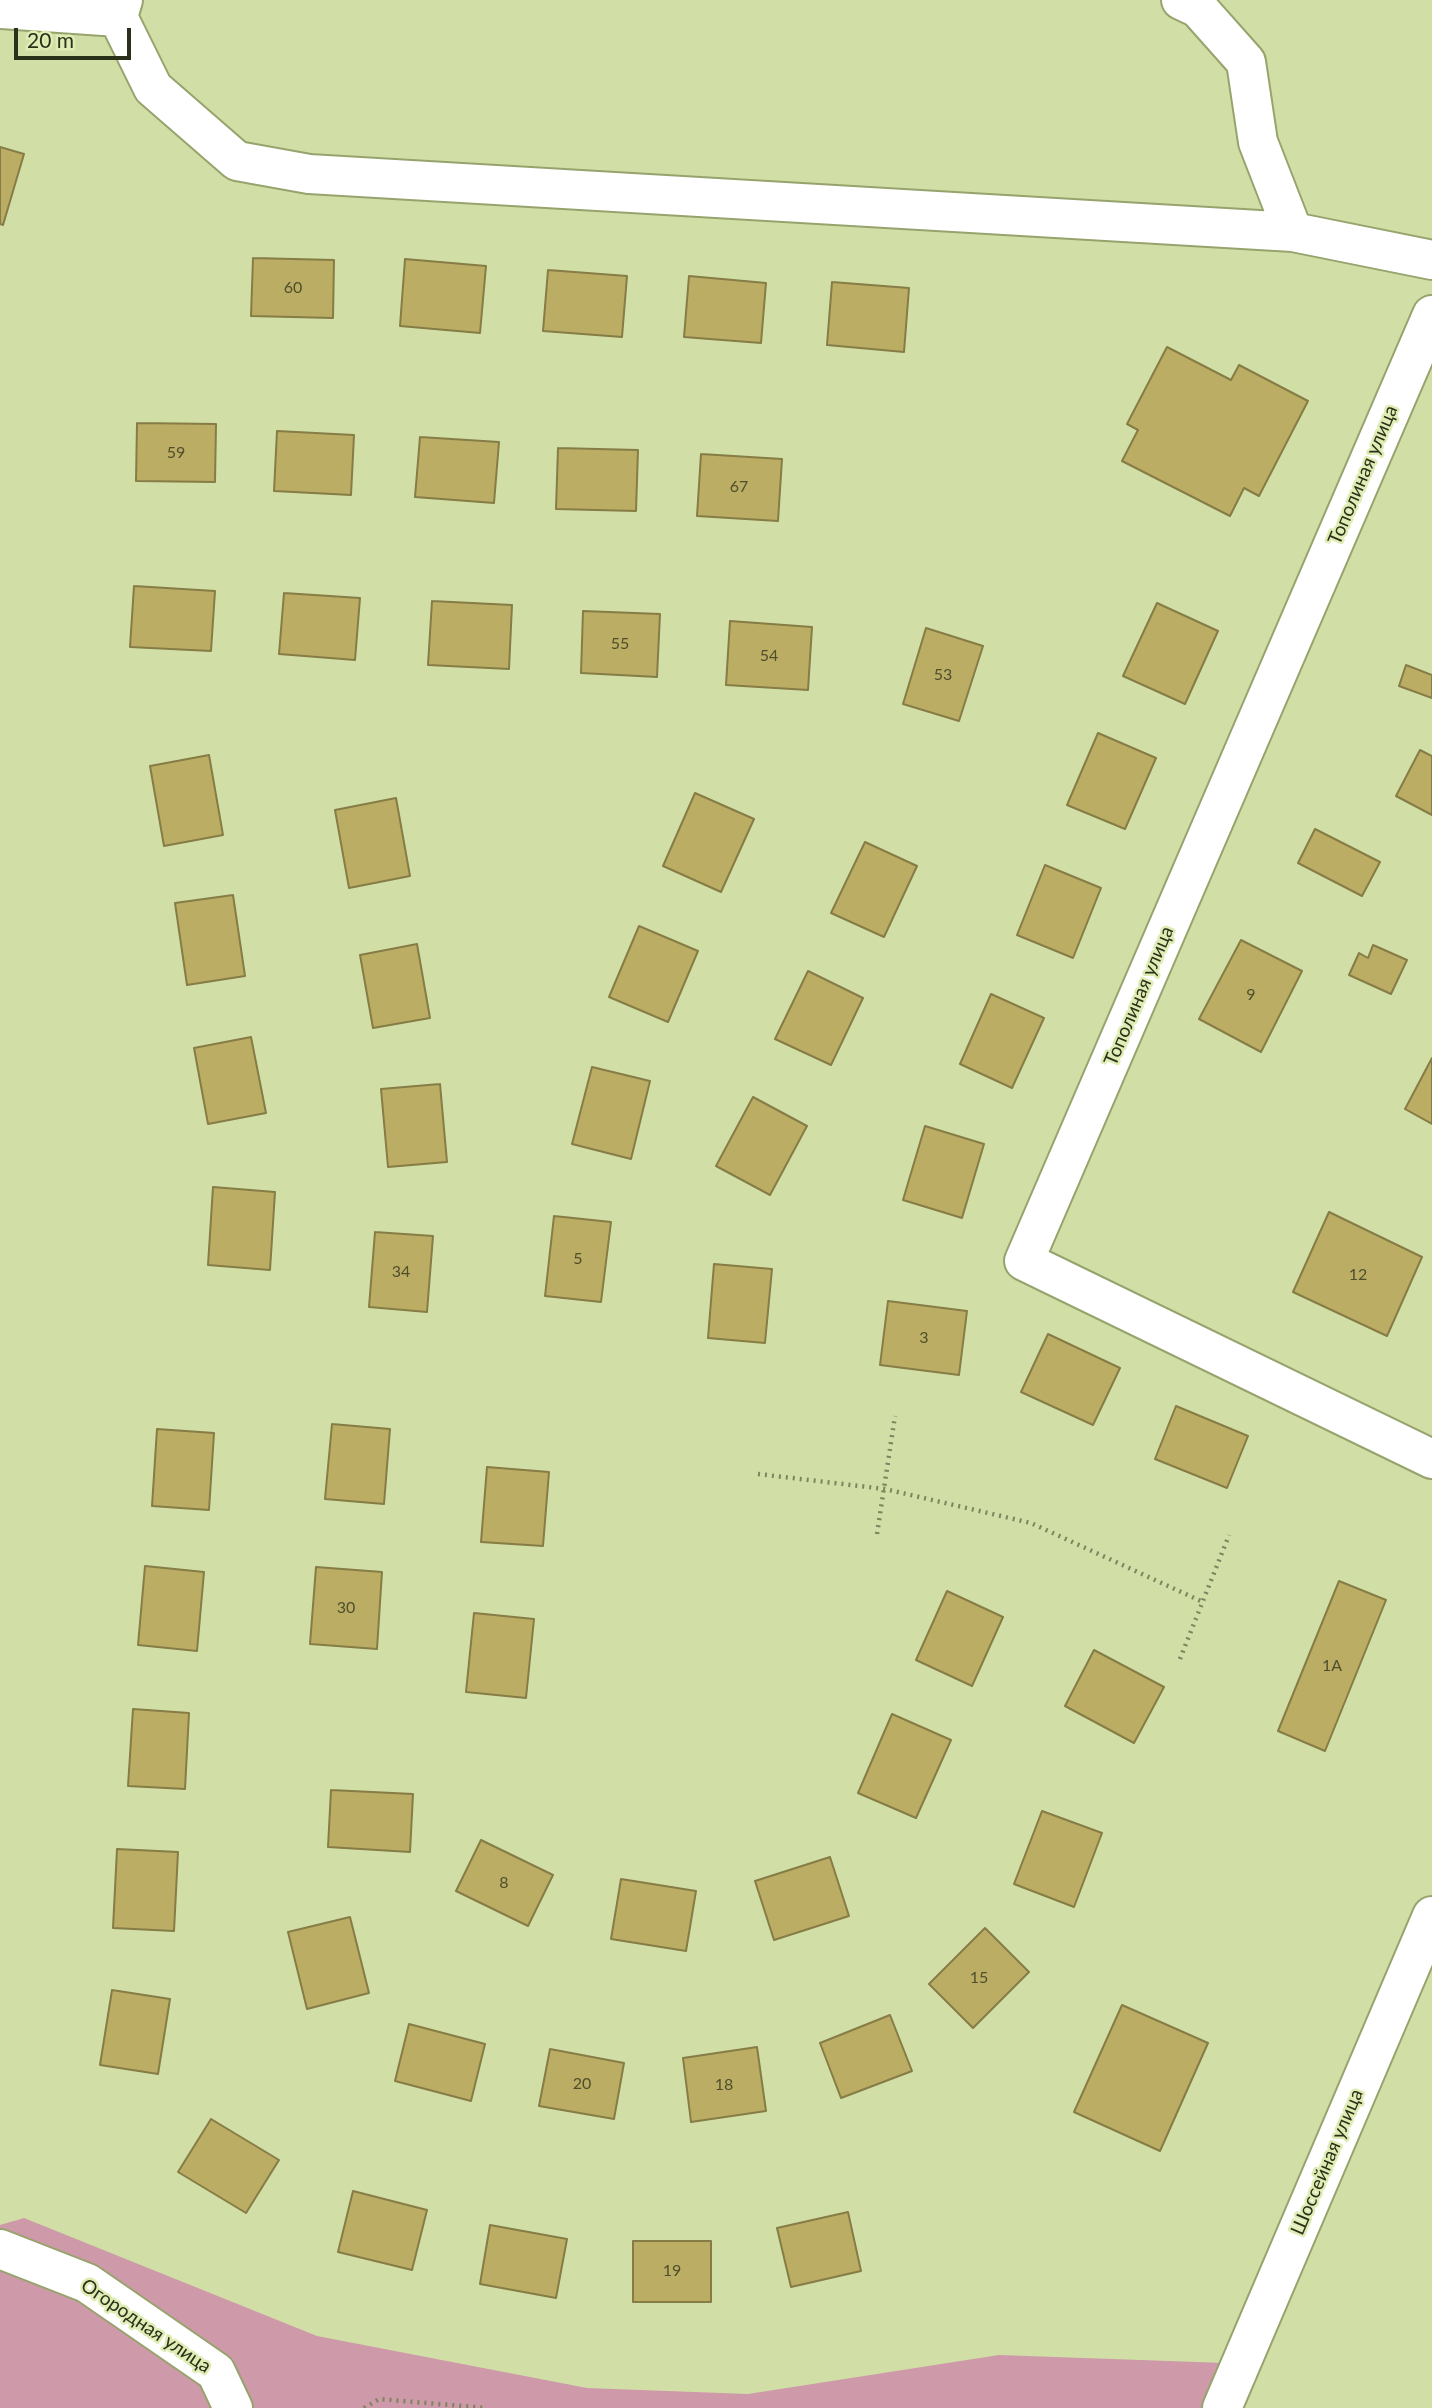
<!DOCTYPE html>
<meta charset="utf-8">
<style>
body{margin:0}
#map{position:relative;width:1432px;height:2408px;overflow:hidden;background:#d1dfa7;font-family:Lato,sans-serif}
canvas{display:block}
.scale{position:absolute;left:14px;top:28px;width:117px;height:32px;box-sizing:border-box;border:4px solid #2b301a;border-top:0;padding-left:9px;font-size:21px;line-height:24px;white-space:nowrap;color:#2b301a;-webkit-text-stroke:5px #dfedb4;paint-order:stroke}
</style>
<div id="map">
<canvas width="1432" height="2408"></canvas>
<div class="scale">20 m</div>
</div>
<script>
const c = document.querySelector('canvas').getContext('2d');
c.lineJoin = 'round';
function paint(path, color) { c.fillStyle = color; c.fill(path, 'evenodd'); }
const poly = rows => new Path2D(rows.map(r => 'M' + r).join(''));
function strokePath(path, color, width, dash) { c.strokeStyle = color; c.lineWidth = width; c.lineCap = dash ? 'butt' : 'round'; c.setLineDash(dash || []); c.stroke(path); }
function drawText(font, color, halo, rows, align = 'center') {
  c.font = font + ' Lato,sans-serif'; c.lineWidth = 5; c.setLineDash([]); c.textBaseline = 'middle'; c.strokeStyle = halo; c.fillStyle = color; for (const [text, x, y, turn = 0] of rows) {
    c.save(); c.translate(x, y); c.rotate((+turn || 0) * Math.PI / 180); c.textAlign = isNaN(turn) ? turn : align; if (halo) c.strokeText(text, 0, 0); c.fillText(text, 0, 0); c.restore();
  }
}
paint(poly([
 [24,2218,317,2336,587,2388,748,2394,999,2355,1225,2363,1205,2408,0,2408,0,2225]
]), '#ce99a9');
const building = poly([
 [0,147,24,154,3,225,0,224,0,147],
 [253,258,334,260,333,318,251,316,253,258],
 [405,259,486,266,480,333,400,326,405,259],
 [548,270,627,276,622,337,543,331,548,270],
 [689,276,766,283,761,343,684,337,689,276],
 [832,282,909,288,904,352,827,345,832,282],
 [1167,347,1231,380,1239,365,1308,401,1259,496,1244,488,1230,516,1122,461,1138,430,1127,424,1167,347],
 [137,423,216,424,215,482,136,481,137,423],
 [277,431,354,435,351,495,274,491,277,431],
 [420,437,499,442,494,503,415,497,420,437],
 [558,448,638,450,636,511,556,509,558,448],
 [701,454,782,459,778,521,697,516,701,454],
 [134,586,215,591,211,651,130,647,134,586],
 [284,593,360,598,355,660,279,654,284,593],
 [432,601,512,605,509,669,428,665,432,601],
 [1157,603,1218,631,1185,704,1123,676,1157,603],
 [583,611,660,614,657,677,581,673,583,611],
 [730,621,812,627,808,690,726,685,730,621],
 [926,628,983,646,959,721,903,704,926,628],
 [1406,665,1432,675,1432,698,1399,686,1406,665],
 [1098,733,1156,758,1125,829,1067,805,1098,733],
 [1420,750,1432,756,1432,815,1396,796,1420,750],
 [209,755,223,835,164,846,150,766,209,755],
 [695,793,754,819,721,892,663,866,695,793],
 [396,798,410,876,349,888,335,810,396,798],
 [1315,829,1380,862,1362,896,1298,863,1315,829],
 [865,842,917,866,884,937,831,913,865,842],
 [1045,865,1101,888,1073,958,1017,935,1045,865],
 [233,895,245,976,187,985,175,903,233,895],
 [639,926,698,951,668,1022,609,997,639,926],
 [1241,940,1302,971,1261,1052,1199,1019,1241,940],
 [417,944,430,1018,373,1028,360,955,417,944],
 [1373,945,1407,960,1391,994,1349,975,1359,953,1368,958,1373,945],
 [808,971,863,998,831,1065,775,1039,808,971],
 [991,994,1044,1018,1012,1088,960,1064,991,994],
 [251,1037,266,1113,208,1124,194,1048,251,1037],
 [1432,1058,1432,1124,1405,1109,1432,1058],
 [592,1067,650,1081,631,1159,572,1144,592,1067],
 [440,1084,447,1162,388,1167,381,1089,440,1084],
 [753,1097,807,1126,770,1195,716,1166,753,1097],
 [925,1126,984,1144,962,1218,903,1200,925,1126],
 [213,1187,275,1192,270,1270,208,1265,213,1187],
 [1329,1212,1422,1257,1387,1336,1293,1292,1329,1212],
 [554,1216,611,1222,601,1302,545,1296,554,1216],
 [375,1232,433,1236,427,1312,369,1307,375,1232],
 [714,1264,772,1269,765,1343,708,1338,714,1264],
 [888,1301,967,1311,959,1375,880,1365,888,1301],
 [1048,1334,1120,1368,1093,1425,1021,1392,1048,1334],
 [1176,1406,1248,1436,1227,1488,1155,1459,1176,1406],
 [332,1424,390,1429,384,1504,325,1499,332,1424],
 [157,1429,214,1433,209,1510,152,1506,157,1429],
 [487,1467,549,1472,543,1546,481,1542,487,1467],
 [145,1566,204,1572,197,1651,138,1645,145,1566],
 [316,1567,382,1572,377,1649,310,1644,316,1567],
 [1339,1581,1386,1600,1325,1751,1278,1731,1339,1581],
 [947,1591,1003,1617,972,1686,916,1660,947,1591],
 [474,1613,534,1619,526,1698,466,1692,474,1613],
 [1094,1650,1164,1687,1134,1743,1065,1706,1094,1650],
 [133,1709,189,1713,185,1789,128,1786,133,1709],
 [892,1714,951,1740,916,1818,858,1793,892,1714],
 [331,1790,413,1794,410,1852,328,1847,331,1790],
 [1042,1811,1102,1833,1074,1907,1014,1884,1042,1811],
 [481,1840,553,1875,528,1926,456,1891,481,1840],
 [117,1849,178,1852,174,1931,113,1928,117,1849],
 [830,1857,849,1916,774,1940,755,1881,830,1857],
 [621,1879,696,1891,686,1951,611,1939,621,1879],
 [350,1917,369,1993,307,2009,288,1932,350,1917],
 [985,1928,1029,1972,973,2028,929,1984,985,1928],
 [112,1990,170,1999,158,2074,100,2065,112,1990],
 [1122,2005,1208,2043,1160,2151,1074,2112,1122,2005],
 [890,2015,912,2071,841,2098,820,2043,890,2015],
 [409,2024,485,2044,471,2101,395,2081,409,2024],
 [757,2047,766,2111,691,2122,683,2058,757,2047],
 [550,2049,624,2063,614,2119,539,2106,550,2049],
 [211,2119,279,2160,246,2213,178,2172,211,2119],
 [353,2191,427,2210,412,2270,338,2252,353,2191],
 [848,2212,861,2271,791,2287,777,2228,848,2212],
 [490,2225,567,2239,556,2298,480,2284,490,2225],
 [633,2241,711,2241,711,2302,633,2302,633,2241]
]);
paint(building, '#bbad64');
strokePath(building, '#867c45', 2);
const minor = poly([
 [123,0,118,17,153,88,237,161,309,174,1293,232,1432,260],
 [1181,0,1198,8,1246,62,1258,142,1293,232],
 [0,9,118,17],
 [1432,315,1024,1261,1432,1459],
 [0,2249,87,2283,216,2372,233,2408]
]);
const tertiary = poly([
 [1222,2408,1432,1916]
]);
strokePath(minor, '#97a36d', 42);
strokePath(tertiary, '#97a36d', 42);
strokePath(poly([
 [758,1474,885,1489,1031,1523,1203,1602],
 [877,1534,895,1416],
 [1180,1659,1229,1535],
 [364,2408,379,2399,486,2408]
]), '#7c855e', 4.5, [2, 5]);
strokePath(minor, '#fff', 38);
strokePath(tertiary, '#fff', 38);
drawText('16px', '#4f4f2c', null, [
 ["60",293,288],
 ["59",176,453],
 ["67",739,487],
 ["55",620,644],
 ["54",769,656],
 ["53",943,675],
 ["9",1251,995],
 ["5",578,1259],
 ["34",401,1272],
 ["12",1358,1275],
 ["3",924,1338],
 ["30",346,1608],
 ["1А",1332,1666],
 ["8",504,1883],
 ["15",979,1978],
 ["20",582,2084],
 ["18",724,2085],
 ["19",672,2271]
]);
drawText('19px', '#2b301a', '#dfedb4', [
 ["Тополиная улица",1363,475,-67],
 ["Тополиная улица",1139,996,-67],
 ["Шоссейная улица",1327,2162,-67],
 ["Огородная улица",146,2326,34]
]);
</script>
